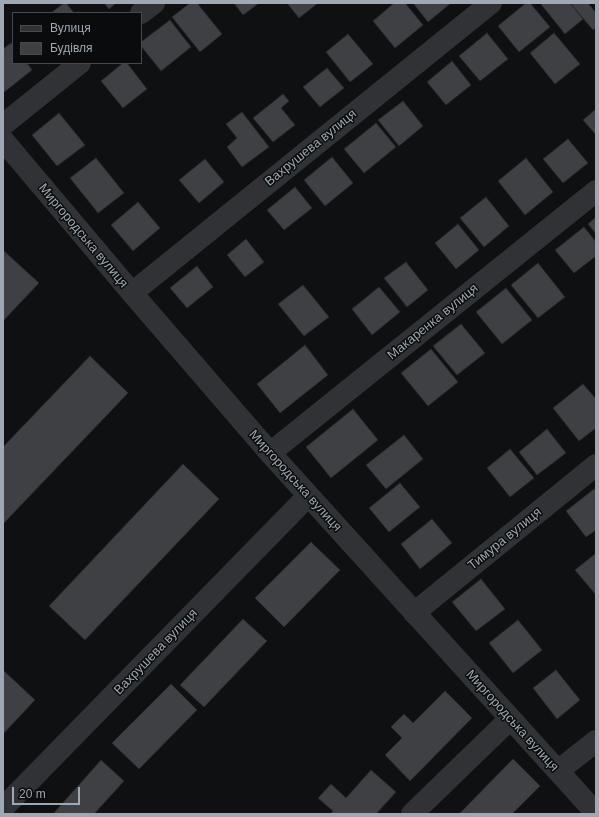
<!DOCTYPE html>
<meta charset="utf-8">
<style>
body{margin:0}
#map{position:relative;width:599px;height:817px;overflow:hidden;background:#0f1011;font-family:Helvetica,sans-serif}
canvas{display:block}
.frame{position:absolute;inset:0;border:4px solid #9fa9b3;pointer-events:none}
.legend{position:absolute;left:12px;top:12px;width:130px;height:52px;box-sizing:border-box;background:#0a0b0c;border:1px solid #464a4f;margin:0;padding:5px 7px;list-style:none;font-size:12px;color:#9fa9b3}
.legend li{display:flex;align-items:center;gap:8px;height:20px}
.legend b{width:20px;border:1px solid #464a4f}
.scale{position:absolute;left:12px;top:787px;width:68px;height:18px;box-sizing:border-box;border:2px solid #9fa9b3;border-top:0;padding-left:5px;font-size:12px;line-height:14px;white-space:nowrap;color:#9fa9b3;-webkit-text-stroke:3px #0a0b0c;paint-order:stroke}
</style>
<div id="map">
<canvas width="599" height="817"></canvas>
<div class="frame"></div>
<ul class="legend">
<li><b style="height:5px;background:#303236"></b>Вулиця</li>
<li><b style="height:11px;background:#3e4044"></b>Будівля</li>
</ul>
<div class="scale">20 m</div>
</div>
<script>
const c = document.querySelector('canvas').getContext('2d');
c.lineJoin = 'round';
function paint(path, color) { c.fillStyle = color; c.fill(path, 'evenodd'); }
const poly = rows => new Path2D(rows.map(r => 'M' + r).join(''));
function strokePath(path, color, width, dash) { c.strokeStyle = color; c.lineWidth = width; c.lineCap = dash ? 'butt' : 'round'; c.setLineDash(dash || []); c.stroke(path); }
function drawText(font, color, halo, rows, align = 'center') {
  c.font = font + ' Helvetica,sans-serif'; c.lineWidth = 3; c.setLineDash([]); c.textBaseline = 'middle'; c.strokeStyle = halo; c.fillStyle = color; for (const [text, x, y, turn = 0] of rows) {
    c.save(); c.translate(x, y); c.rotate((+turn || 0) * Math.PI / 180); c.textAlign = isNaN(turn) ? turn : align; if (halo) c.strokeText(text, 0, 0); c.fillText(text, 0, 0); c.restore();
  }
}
const building = poly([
 [64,3,66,3,74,13,51,13,64,3],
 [104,3,116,3,109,9,104,3],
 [190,3,197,3,222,34,200,52,172,17,190,3],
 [234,3,259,3,243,15,234,3],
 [287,3,318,3,299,18,287,3],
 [394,3,405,3,423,25,395,48,373,21,394,3],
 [413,3,451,3,428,22,413,3],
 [526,3,530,3,550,27,519,52,498,26,526,3],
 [540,3,570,3,583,19,565,34,540,3],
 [570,3,588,3,596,13,596,28,593,30,570,3],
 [170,20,191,47,161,71,141,46,141,42,170,20],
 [487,33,508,59,480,81,459,56,487,33],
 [554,33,580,64,555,84,530,53,554,33],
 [348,34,373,64,350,82,326,52,348,34],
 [11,43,13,46,13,63,27,63,32,70,3,93,3,49,11,43],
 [452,61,471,85,446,105,427,82,452,61],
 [123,63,127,63,147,89,123,108,101,81,123,63],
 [327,68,344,88,320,107,303,87,327,68],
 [283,94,289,101,281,108,295,125,273,142,253,118,283,94],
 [403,101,423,126,399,146,378,120,403,101],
 [596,109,596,135,583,120,596,109],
 [242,112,269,147,242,167,227,147,237,138,226,124,242,112],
 [59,113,85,145,57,166,32,135,59,113],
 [376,123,396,147,364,173,344,149,376,123],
 [568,139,588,163,563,183,543,159,568,139],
 [332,157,353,183,325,206,304,180,332,157],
 [96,158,124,193,98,213,70,178,96,158],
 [526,158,553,192,525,215,498,181,526,158],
 [205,159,224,182,199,203,179,180,205,159],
 [295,187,312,208,284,230,267,210,295,187],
 [486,197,509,226,484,247,460,218,486,197],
 [138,202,160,228,133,251,111,225,138,202],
 [596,217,596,234,588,224,596,217],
 [458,224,479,250,456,269,435,243,458,224],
 [584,227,596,242,596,256,574,273,555,250,584,227],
 [246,239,264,262,245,277,227,255,246,239],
 [4,251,39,283,3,321,3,252,4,251],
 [406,262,428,290,407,307,384,278,406,262],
 [538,263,565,297,538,318,511,285,538,263],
 [197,266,213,287,187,308,170,288,197,266],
 [303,285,329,317,304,336,278,304,303,285],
 [379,287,400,312,372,335,352,309,379,287],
 [506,288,532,320,502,344,476,312,506,288],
 [461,324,485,353,457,375,433,346,461,324],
 [305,345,328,375,280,413,257,384,305,345],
 [431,349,458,382,428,406,401,373,431,349],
 [90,356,128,393,3,524,3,447,90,356],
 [583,384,596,399,596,428,579,441,553,408,583,384],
 [353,409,378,440,331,478,306,447,353,409],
 [547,429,566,453,537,475,519,452,547,429],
 [404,435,423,459,386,489,366,465,404,435],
 [510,449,534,478,510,497,487,468,510,449],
 [183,464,219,499,85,640,49,606,183,464],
 [400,483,420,507,389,532,369,508,400,483],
 [594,489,596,491,596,530,586,537,566,511,594,489],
 [432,519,452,543,420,569,401,544,432,519],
 [311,542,340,570,284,627,255,598,311,542],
 [595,554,596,556,596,595,575,570,595,554],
 [481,579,505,609,476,631,452,602,481,579],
 [243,619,267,641,204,707,180,685,243,619],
 [518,620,542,650,513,673,489,643,518,620],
 [3,670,35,700,3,734,3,670],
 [556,670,580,700,557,719,533,688,556,670],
 [171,684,197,710,139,769,112,743,171,684],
 [445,691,472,718,410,781,385,755,402,738,391,727,404,714,413,723,445,691],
 [513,759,540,786,512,814,459,814,513,759],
 [101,760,124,781,94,814,53,814,101,760],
 [371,770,396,792,376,814,330,814,333,811,318,798,331,784,346,798,371,770]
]);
paint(building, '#3e4044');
strokePath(building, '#292a2d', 1);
strokePath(poly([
 [141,13,154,3],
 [3,125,80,63],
 [3,140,132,293,270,453,596,813],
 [132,293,491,3],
 [270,453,596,191],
 [414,613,596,465],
 [558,771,596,741],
 [3,808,308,496],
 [412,814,510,719]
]), '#303236', 22);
drawText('13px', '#9fa9b3', '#0a0b0c', [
 ["Вахрушева вулиця",311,148,-39],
 ["Миргородська вулиця",83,236,50],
 ["Макаренка вулиця",433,322,-39],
 ["Миргородська вулиця",295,481,48],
 ["Тимура вулиця",505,539,-39],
 ["Вахрушева вулиця",156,652,-46],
 ["Миргородська вулиця",512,721,48]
]);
</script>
